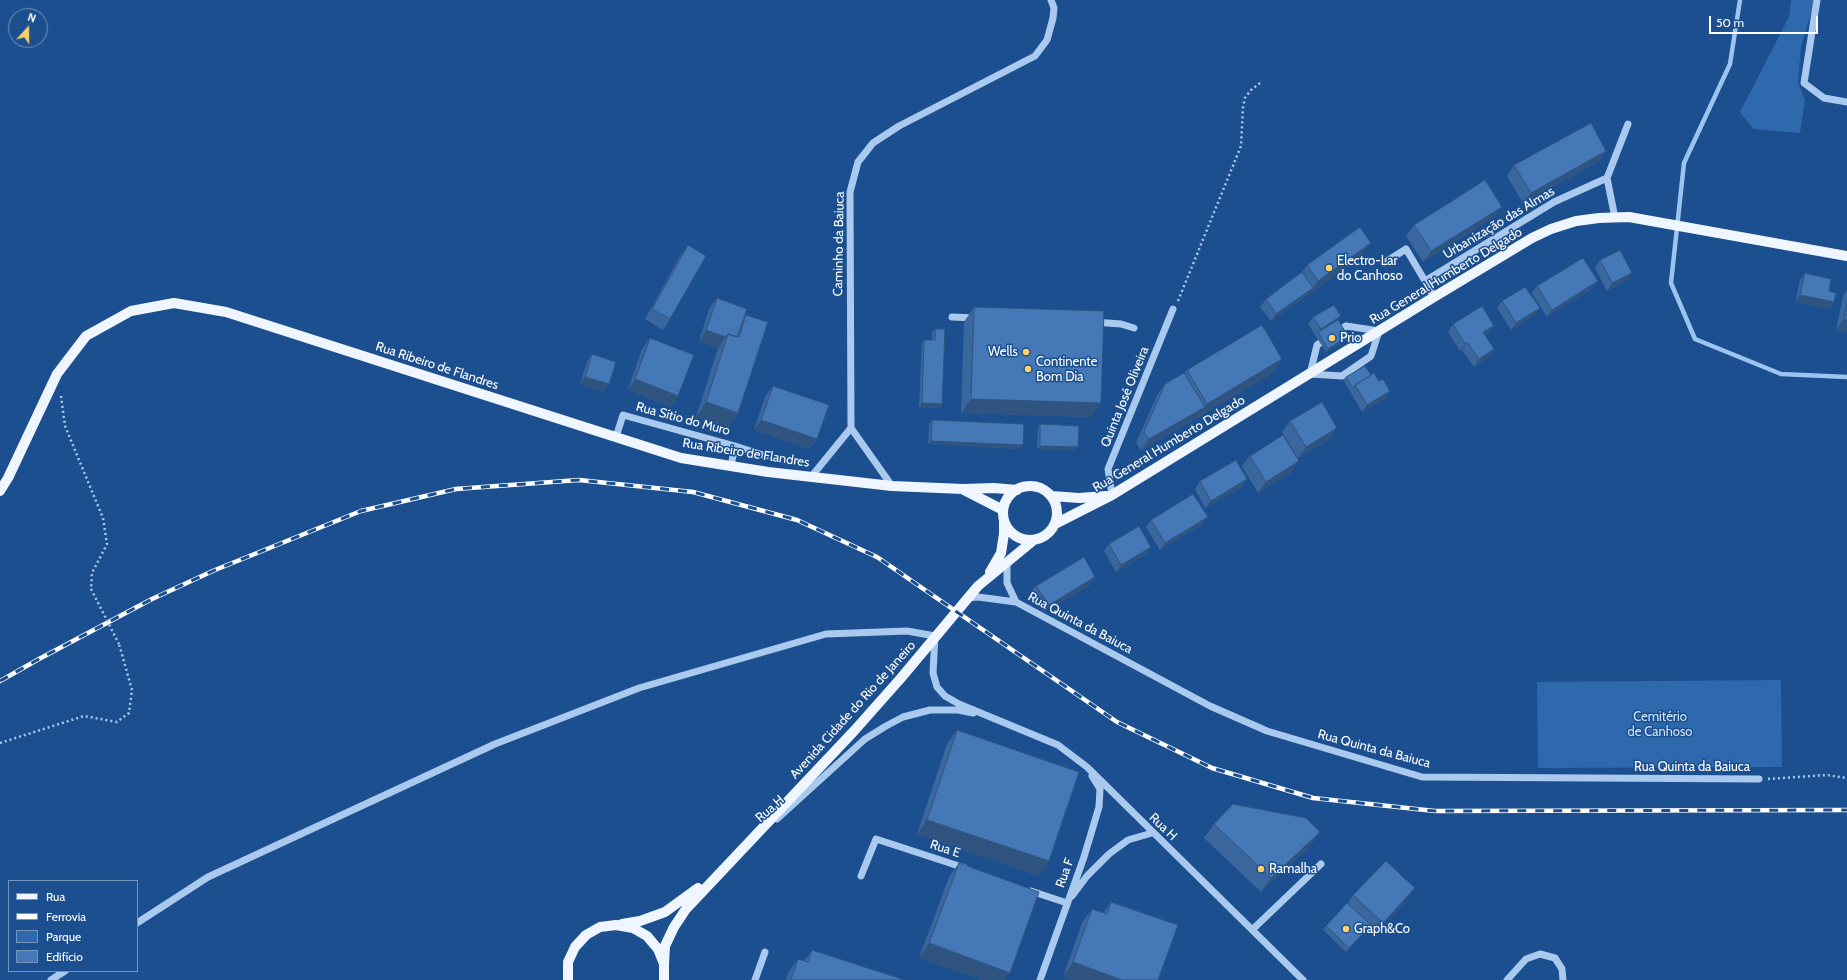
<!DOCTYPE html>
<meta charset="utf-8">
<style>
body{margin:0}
#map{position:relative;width:1847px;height:980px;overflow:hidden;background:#1b4f8f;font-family:Cabin,sans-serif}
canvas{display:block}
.legend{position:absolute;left:8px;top:880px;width:130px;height:92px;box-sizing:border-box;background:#1b4f8f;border:1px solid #7695bc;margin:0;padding:5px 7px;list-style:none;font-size:12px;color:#fff}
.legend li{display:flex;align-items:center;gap:8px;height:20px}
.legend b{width:20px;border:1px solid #7695bc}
.north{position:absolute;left:8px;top:8px;width:40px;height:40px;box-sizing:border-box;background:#1b4f8f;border:1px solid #7695bc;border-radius:50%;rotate:21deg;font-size:11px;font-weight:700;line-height:16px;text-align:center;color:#fff}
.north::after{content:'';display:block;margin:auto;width:14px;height:18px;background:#ffd166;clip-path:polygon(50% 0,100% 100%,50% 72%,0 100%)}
.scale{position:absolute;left:1709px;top:16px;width:109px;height:18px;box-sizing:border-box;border:2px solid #fff;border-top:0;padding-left:5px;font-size:12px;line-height:14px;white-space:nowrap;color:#fff;-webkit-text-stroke:3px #1b4f8f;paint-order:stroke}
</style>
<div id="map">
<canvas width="1847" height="980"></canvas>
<ul class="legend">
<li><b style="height:5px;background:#f0f6ff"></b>Rua</li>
<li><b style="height:5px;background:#fff"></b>Ferrovia</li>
<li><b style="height:11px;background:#2e69ad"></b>Parque</li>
<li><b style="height:11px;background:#4478b7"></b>Edifício</li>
</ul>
<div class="north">N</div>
<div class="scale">50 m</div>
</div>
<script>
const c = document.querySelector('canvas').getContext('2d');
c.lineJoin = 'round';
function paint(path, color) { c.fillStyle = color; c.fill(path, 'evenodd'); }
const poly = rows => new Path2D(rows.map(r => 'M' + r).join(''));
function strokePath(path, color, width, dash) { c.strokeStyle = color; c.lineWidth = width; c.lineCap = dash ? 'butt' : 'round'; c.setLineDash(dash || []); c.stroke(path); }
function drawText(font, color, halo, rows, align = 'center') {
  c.font = font + ' Cabin,sans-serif'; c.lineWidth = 3; c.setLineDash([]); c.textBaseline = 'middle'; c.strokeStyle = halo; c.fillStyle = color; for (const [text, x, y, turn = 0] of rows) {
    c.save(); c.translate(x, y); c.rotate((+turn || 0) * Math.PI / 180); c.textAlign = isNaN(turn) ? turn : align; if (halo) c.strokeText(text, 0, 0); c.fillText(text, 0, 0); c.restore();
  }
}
paint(poly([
 [1791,0,1815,0,1801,46,1798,82,1805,100,1800,133,1753,129,1740,112,1789,17],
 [1781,680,1782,767,1538,768,1537,682]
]), '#2e69ad');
strokePath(poly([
 [1740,0,1730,64,1684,163,1671,283,1695,339,1781,374,1847,377]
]), '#9cc4f0', 4.5);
strokePath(poly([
 [1178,301,1241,146,1243,107,1245,98,1251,90,1260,83],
 [61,396,65,426,103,518,107,544,92,573,91,589],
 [0,743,84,716,117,722,129,713,132,690,119,644],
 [1768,779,1827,775,1847,778]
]), '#a9c9ee', 2.5, [2, 3]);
strokePath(poly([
 [1817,0,1804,83,1824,98,1847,102],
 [1607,178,1615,218],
 [1384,263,1406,249,1425,281],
 [1434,297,1425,281,1554,202,1607,178,1628,124],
 [952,317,976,318],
 [1094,322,1121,324,1134,328],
 [1346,326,1379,331,1371,356,1342,376,1310,374,1317,345,1346,326],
 [616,437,623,415,735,446,731,466],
 [735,446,766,456],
 [811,477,851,428],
 [892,486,851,428,850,192,858,162,873,143,899,126,1035,56,1047,40,1053,18,1054,8,1051,0],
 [1112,495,1108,469,1173,309],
 [1007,561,1007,583,1016,602],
 [967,598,978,597,1016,602,1210,706,1267,731,1422,777,1759,779],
 [777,819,865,739,886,726,903,717,930,710,958,710,973,713],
 [861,876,876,839,965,868],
 [1031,891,1067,903],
 [1072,896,1087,876,1109,854,1128,840,1152,833],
 [137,923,208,877,495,744,639,688,826,634,907,631,935,636,933,673,937,687,945,696,959,704,1058,745,1087,767,1303,980],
 [1253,929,1321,864],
 [51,980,65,971],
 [755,980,765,952],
 [1040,980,1084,857,1099,807,1100,789,1092,776],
 [1507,980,1526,959,1540,954,1555,958,1562,969,1563,980]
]), '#a9c9ee', 7);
strokePath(poly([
 '1003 513a27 27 0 1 1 54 0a27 27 0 1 1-54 0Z',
 [964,490,1003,510],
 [0,491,8,478,57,374,86,336,131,311,174,303,226,312,681,458,768,472,892,486,963,489,994,488,1017,490],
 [1051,496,1079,498,1106,496],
 [1055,524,1112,495,1434,297,1532,238,1551,229,1576,221,1599,218,1629,217,1847,256],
 [990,572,1001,553,1004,534,1004,521],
 [622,924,640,921,665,912,698,888],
 [664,964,665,946,674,927,686,909,854,731,901,678,978,586,1034,540],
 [568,980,568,962,575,947,586,935,600,927,616,925,633,928,647,936,658,949,664,964,664,980]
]), '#f0f6ff', 10);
const rail = poly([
 [0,681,39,659,152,599,215,570,361,511,456,489,579,480,693,492,797,520,877,557,1117,722,1212,768,1313,798,1435,811,1847,810]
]);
strokePath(rail, '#fff', 4.5);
strokePath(rail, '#1b4f8f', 3, [9]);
strokePath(poly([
 [91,589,119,644]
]), '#a9c9ee', 2.5, [2, 3]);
paint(poly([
 [1606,151,1598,162,1523,203,1507,176,1514,165],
 [1494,217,1423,262,1406,236,1414,225],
 [688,245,670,319,663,330,645,319,680,256],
 [1361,257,1271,321,1260,307,1266,299,1302,272,1307,265],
 [1600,260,1632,273,1627,280,1607,291,1595,268],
 [1805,273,1829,291,1834,302,1829,309,1795,302,1800,280],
 [1598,281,1593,288,1547,317,1532,293,1537,286],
 [1847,290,1847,332,1836,330,1843,296],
 [717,298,744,318,746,315,738,413,728,427,696,417,718,348,699,341,709,309],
 [1502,301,1535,315,1511,330,1497,308],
 [974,307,1101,403,1091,417,961,413,964,322],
 [1313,317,1338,320,1348,336,1346,340,1326,352,1308,324],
 [1453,324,1489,333,1485,336,1494,349,1489,357,1474,367,1462,350,1460,351,1448,332],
 [935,329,942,404,940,408,919,407,922,343,924,340,932,340,932,332],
 [650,338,678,396,671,407,628,390,642,349],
 [592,354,609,384,604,392,580,384,587,362],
 [1187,370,1273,373,1197,418,1141,450,1136,443,1157,395,1165,384,1184,373],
 [1371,375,1379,381,1390,391,1385,399,1362,412,1344,381,1346,377],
 [773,386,817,439,809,449,754,430,765,397],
 [932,420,1020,449,928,444,929,424],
 [1290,421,1330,439,1298,458,1282,432],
 [1040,424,1078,447,1075,450,1037,449,1038,428],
 [1250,456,1292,472,1258,493,1242,466],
 [1247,479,1242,487,1205,508,1195,489,1200,481],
 [1151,520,1203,524,1160,550,1146,527],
 [1109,544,1151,547,1146,554,1116,572,1104,551],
 [1090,585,1044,612,1030,593,1036,586],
 [957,730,1039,876,917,834,947,744],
 [1214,824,1320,832,1310,846,1261,892,1204,838],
 [959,863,1005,980,982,980,919,958,949,877],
 [1353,895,1408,899,1375,933,1369,927,1346,952,1323,930,1326,926,1348,903],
 [1111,902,1158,980,1072,980,1063,977,1082,923,1092,909,1103,913],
 [812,950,905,980,786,980,788,973,798,959,804,961]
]), '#3a679d');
paint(poly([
 [1606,151,1598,162,1523,203,1531,193],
 [1502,207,1494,217,1423,262,1431,251],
 [1371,243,1361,257,1271,321,1276,314,1313,288,1318,281],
 [1632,273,1627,280,1607,291,1612,283],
 [1598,281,1593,288,1547,317,1552,310],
 [1800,295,1834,302,1829,309,1795,302],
 [1540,308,1535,315,1511,330,1516,323],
 [1341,316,1336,324,1318,332,1321,329],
 [1844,319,1847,320,1847,332,1836,330],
 [1494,326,1489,333,1478,340,1483,332],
 [706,330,726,337,718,348,699,341],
 [1348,336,1346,340,1326,352,1328,349],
 [1467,342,1462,350,1460,351,1465,344],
 [1494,349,1489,357,1474,367,1479,359],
 [1282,359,1273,373,1197,418,1141,450,1149,439,1205,407,1207,404],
 [585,377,609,384,604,392,580,384],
 [635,379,678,396,671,407,628,390],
 [1390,391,1385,399,1362,412,1367,405],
 [971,399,1101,403,1091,417,961,413],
 [706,402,738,413,728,427,696,417],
 [922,403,942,404,940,408,919,407],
 [761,420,817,439,809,449,754,430],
 [1337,428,1330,439,1298,458,1306,447],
 [931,441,1023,445,1020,449,928,444],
 [1040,446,1078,447,1075,450,1037,449],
 [1299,461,1292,472,1258,493,1266,482],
 [1247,479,1242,487,1205,508,1211,501],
 [1208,517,1203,524,1160,550,1165,543],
 [1151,547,1146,554,1116,572,1121,565],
 [1095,577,1090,585,1044,612,1049,605],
 [927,820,1049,861,1039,876,917,834],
 [1320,832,1310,846,1261,892,1271,878],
 [1415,888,1408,899,1375,933,1383,923],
 [929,943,1010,973,1005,980,982,980,919,958],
 [1073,962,1122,980,1072,980,1063,977]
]), '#305480');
const building = poly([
 [1591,123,1606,151,1531,193,1514,165,1591,123],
 [1485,180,1502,207,1431,251,1414,225,1485,180],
 [1360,227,1371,243,1318,281,1307,265,1360,227],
 [688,245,706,256,670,319,652,309,688,245],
 [1620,250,1632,273,1612,283,1600,260,1620,250],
 [1583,258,1598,281,1552,310,1537,286,1583,258],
 [1302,272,1313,288,1276,314,1266,299,1302,272],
 [1805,273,1831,279,1829,291,1836,293,1834,302,1800,295,1805,273],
 [1525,287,1540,308,1516,323,1502,301,1525,287],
 [717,298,747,309,737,337,728,334,726,337,706,330,717,298],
 [1847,304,1847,320,1844,319,1847,304],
 [1334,305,1341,316,1321,329,1313,317,1334,305],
 [1482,306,1494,326,1483,332,1494,349,1479,359,1467,342,1465,344,1453,324,1482,306],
 [974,307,1104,311,1101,403,971,399,974,307],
 [746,315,768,322,738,413,706,402,728,334,739,337,746,315],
 [1338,320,1348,336,1328,349,1318,332,1338,320],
 [1262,325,1282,359,1207,404,1187,370,1262,325],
 [935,329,945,329,942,404,922,403,924,340,935,340,935,329],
 [650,338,694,355,678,396,635,379,650,338],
 [592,354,616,362,609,384,585,377,592,354],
 [1365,366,1371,375,1355,385,1353,388,1346,377,1365,366],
 [1184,373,1205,407,1149,439,1144,432,1165,384,1184,373],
 [1374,373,1379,381,1383,379,1390,391,1367,405,1355,385,1374,373],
 [773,386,829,405,817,439,761,420,773,386],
 [1322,402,1337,428,1306,447,1290,421,1322,402],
 [932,420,1024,424,1023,445,931,441,932,420],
 [1040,424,1079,426,1078,447,1040,446,1040,424],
 [1283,435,1299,461,1266,482,1250,456,1283,435],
 [1236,460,1247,479,1211,501,1200,481,1236,460],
 [1193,494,1208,517,1165,543,1151,520,1193,494],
 [1139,526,1151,547,1121,565,1109,544,1139,526],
 [1084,557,1095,577,1049,605,1036,586,1084,557],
 [957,730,1079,772,1049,861,927,820,957,730],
 [1233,804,1306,818,1320,832,1271,878,1214,824,1233,804],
 [1386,861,1415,888,1383,923,1353,895,1386,861],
 [959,863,1039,892,1010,973,929,943,959,863],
 [1111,902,1178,925,1158,980,1122,980,1073,962,1092,909,1107,914,1111,902],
 [1347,903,1371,925,1349,948,1326,926,1347,903],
 [812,950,905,980,791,980,798,959,808,962,812,950]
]);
paint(building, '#4478b7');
strokePath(building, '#305480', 1);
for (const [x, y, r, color] of [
 [1329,268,4,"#ffd166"],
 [1332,338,4,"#ffd166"],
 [1026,352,4,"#ffd166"],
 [1028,369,4,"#ffd166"],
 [1261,869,4,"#ffd166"],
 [1346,929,4,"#ffd166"]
]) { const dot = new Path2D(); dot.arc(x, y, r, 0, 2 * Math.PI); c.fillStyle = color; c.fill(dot); strokePath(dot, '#1b4f8f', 1.5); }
drawText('13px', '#fff', '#1b4f8f', [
 ["Urbanização das Almas",1499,223,-31],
 ["Caminho da Baiuca",839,244,-89],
 ["Rua General Humberto Delgado",1446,276,-31],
 ["Rua Ribeiro de Flandres",437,366,18],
 ["Quinta José Oliveira",1125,397,-68],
 ["Rua Sítio do Muro",683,419,15],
 ["Rua General Humberto Delgado",1169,444,-31],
 ["Rua Ribeiro de Flandres",746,453,9],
 ["Rua Quinta da Baiuca",1080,623,28],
 ["Avenida Cidade do Rio de Janeiro",853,710,-48],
 ["Rua Quinta da Baiuca",1374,749,15],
 ["Rua Quinta da Baiuca",1692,767],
 ["Rua H",770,809,-42],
 ["Rua H",1163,827,44],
 ["Rua E",945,849,18],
 ["Rua F",1065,873,-70]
]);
drawText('13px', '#fff', '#1b4f8f', [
 ["Electro-Lar",1337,261],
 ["do Canhoso",1337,276],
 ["Prio",1340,338],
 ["Wells",1018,352,"right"],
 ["Continente",1036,362],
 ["Bom Dia",1036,377],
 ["Ramalha",1269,869],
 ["Graph&Co",1354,929]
], 'left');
drawText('13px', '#cfe3fa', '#1b4f8f', [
 ["Cemitério",1660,717],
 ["de Canhoso",1660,732]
]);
</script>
